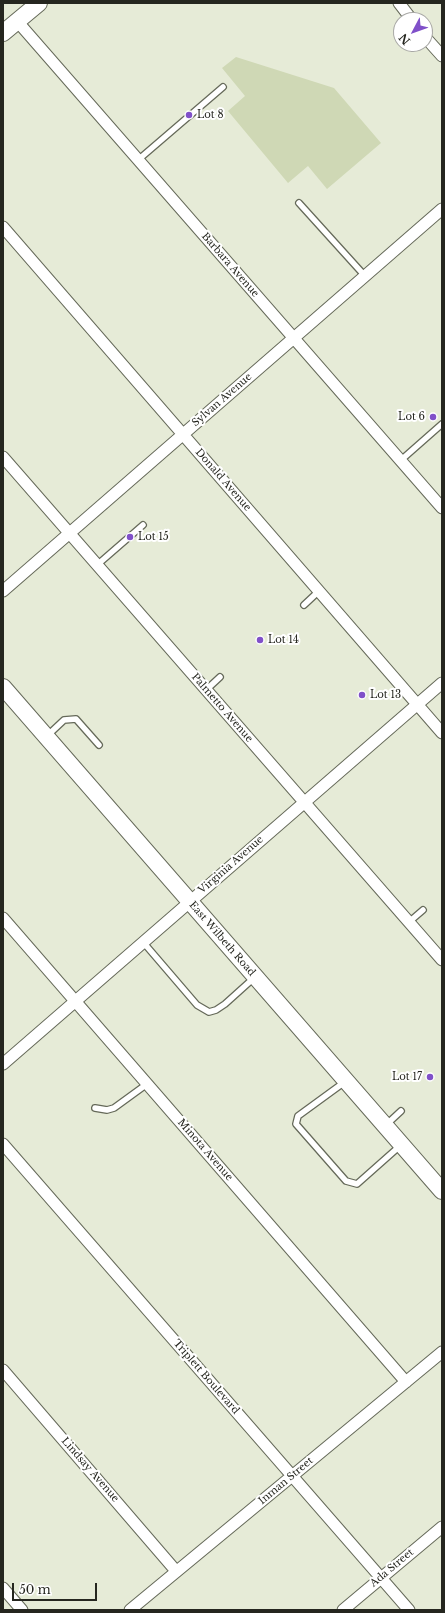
<!DOCTYPE html>
<style>
body{margin:0}
#map{position:relative;width:445px;height:1613px;overflow:hidden;background:#e6ebd7;font-family:"Libre Baskerville",serif}
canvas{display:block}
.frame{position:absolute;inset:0;border:4px solid #25261f;pointer-events:none}
.north{position:absolute;left:393px;top:12px;width:40px;height:40px;box-sizing:border-box;background:#fff;border:1px solid #a8a8a5;border-radius:50%;rotate:229deg;font-size:11px;font-weight:700;line-height:16px;text-align:center;color:#25261f}
.north::after{content:'';display:block;margin:auto;width:14px;height:18px;background:#8050c9;clip-path:polygon(50% 0,100% 100%,50% 72%,0 100%)}
.scale{position:absolute;left:12px;top:1583px;width:85px;height:18px;box-sizing:border-box;border:2px solid #25261f;border-top:0;padding-left:5px;font-size:12px;line-height:14px;white-space:nowrap;color:#25261f;-webkit-text-stroke:3px #fff;paint-order:stroke}
</style>
<div id="map">
<canvas width="445" height="1613"></canvas>
<div class="frame"></div>
<div class="north">N</div>
<div class="scale">50 m</div>
</div>
<script>
const c = document.querySelector('canvas').getContext('2d');
c.lineJoin = 'round';
function paint(path, color) { c.fillStyle = color; c.fill(path, 'evenodd'); }
const poly = rows => new Path2D(rows.map(r => 'M' + r).join(''));
function strokePath(path, color, width, dash) { c.strokeStyle = color; c.lineWidth = width; c.lineCap = dash ? 'butt' : 'round'; c.setLineDash(dash || []); c.stroke(path); }
function drawText(font, color, halo, rows, align = 'center') {
  c.font = font + ' "Libre Baskerville",serif'; c.lineWidth = 4; c.setLineDash([]); c.textBaseline = 'middle'; c.strokeStyle = halo; c.fillStyle = color; for (const [text, x, y, turn = 0] of rows) {
    c.save(); c.translate(x, y); c.rotate((+turn || 0) * Math.PI / 180); c.textAlign = isNaN(turn) ? turn : align; if (halo) c.strokeText(text, 0, 0); c.fillText(text, 0, 0); c.restore();
  }
}
paint(poly([
 [236,57,334,88,381,143,327,189,308,166,288,183,228,111,245,96,222,68]
]), '#cfd8b5');
const lane = poly([
 [138,160,223,87],
 [299,203,365,276],
 [400,461,442,424],
 [97,565,143,525],
 [304,605,319,591],
 [206,690,220,677],
 [48,735,64,720,76,719,99,745],
 [409,922,423,910],
 [143,942,197,1005,209,1012,216,1010,225,1004,255,977],
 [346,1081,298,1116,296,1124,346,1181,357,1184,401,1145],
 [95,1108,107,1110,114,1108,147,1084],
 [387,1124,401,1111]
]);
const street = poly([
 [399,3,412,20],
 [17,21,442,508],
 [425,37,442,56],
 [3,227,442,733],
 [3,457,442,960],
 [3,591,442,209],
 [3,918,406,1382],
 [3,1064,442,683],
 [3,1144,409,1610],
 [3,1370,176,1571],
 [3,1588,22,1610],
 [130,1610,442,1352],
 [343,1610,442,1527]
]);
const secondary = poly([
 [3,33,39,3],
 [3,687,442,1191]
]);
strokePath(lane, '#656959', 8);
strokePath(street, '#656959', 13);
strokePath(secondary, '#656959', 18);
strokePath(lane, '#fff', 5.5);
strokePath(street, '#fff', 11);
strokePath(secondary, '#fff', 16);
for (const [x, y, r, color] of [
 [189,115,4,"#8050c9"],
 [433,417,4,"#8050c9"],
 [130,537,4,"#8050c9"],
 [260,640,4,"#8050c9"],
 [362,695,4,"#8050c9"],
 [430,1077,4,"#8050c9"]
]) { const dot = new Path2D(); dot.arc(x, y, r, 0, 2 * Math.PI); c.fillStyle = color; c.fill(dot); strokePath(dot, '#fff', 1.5); }
drawText('10px', '#25261f', '#fff', [
 ["Lot 8",197,115],
 ["Lot 6",425,417,"right"],
 ["Lot 15",138,537],
 ["Lot 14",268,640],
 ["Lot 13",370,695],
 ["Lot 17",422,1077,"right"]
], 'left');
drawText('10px', '#25261f', '#fff', [
 ["Barbara Avenue",230,265,49],
 ["Sylvan Avenue",222,400,-41],
 ["Donald Avenue",223,480,49],
 ["Palmetto Avenue",222,708,49],
 ["Virginia Avenue",231,865,-41],
 ["East Wilbeth Road",222,939,49],
 ["Minota Avenue",205,1150,49],
 ["Triplett Boulevard",206,1377,49],
 ["Lindsay Avenue",90,1470,49],
 ["Inman Street",286,1481,-40],
 ["Ada Street",392,1568,-40]
]);
</script>
